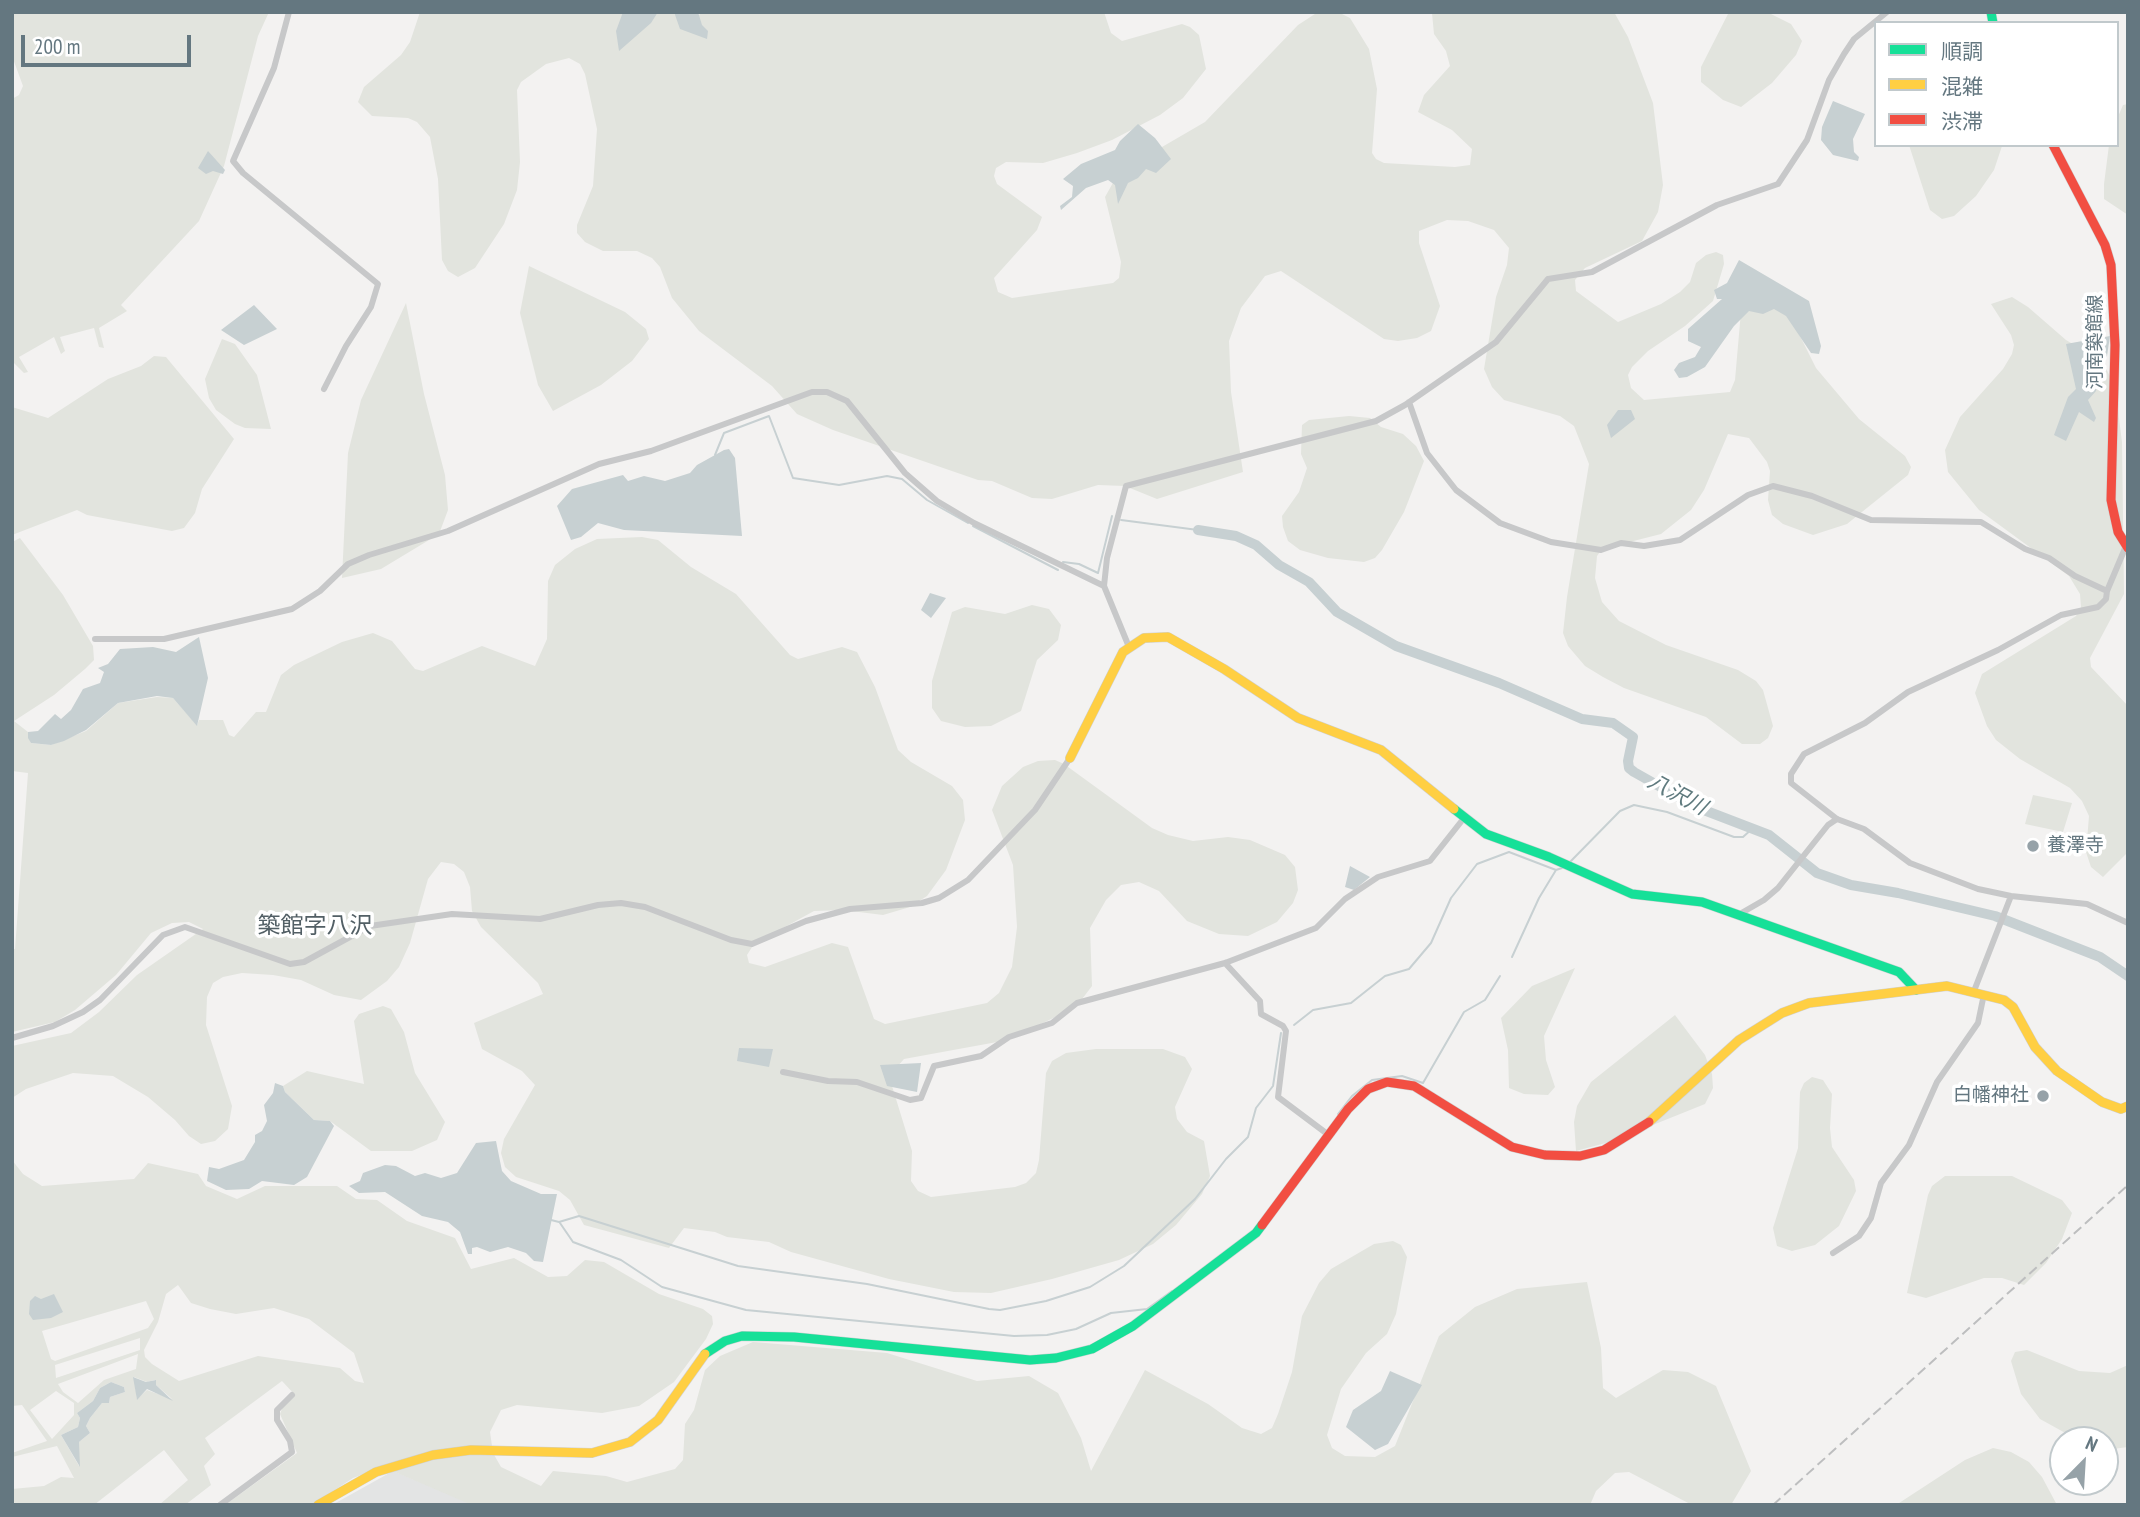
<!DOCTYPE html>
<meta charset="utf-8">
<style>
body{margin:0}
#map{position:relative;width:2140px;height:1517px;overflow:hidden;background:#f3f2f1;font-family:"PT Sans Narrow","Noto Sans JP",sans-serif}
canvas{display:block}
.frame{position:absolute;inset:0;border:14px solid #647780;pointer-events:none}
.legend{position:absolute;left:1874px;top:21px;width:245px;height:126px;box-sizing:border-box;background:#fff;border:2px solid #c1c9cc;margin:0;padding:9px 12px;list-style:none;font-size:21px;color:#647780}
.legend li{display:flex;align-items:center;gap:14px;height:35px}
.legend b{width:35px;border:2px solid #c1c9cc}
.north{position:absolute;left:2049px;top:1426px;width:70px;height:70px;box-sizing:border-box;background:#fff;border:2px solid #c1c9cc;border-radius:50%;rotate:24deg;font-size:19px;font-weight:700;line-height:28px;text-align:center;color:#647780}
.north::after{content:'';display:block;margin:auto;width:24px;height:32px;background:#96a2a8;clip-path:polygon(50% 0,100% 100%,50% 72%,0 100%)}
.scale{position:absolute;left:21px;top:35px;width:170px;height:32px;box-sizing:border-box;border:4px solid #647780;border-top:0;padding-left:9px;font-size:21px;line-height:24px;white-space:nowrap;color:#647780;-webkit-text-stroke:5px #fff;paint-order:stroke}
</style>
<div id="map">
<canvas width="2140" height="1517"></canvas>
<div class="frame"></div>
<ul class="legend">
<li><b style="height:9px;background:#16e098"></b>順調</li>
<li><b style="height:9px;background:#ffcf43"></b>混雑</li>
<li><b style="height:9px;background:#f24e42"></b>渋滞</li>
</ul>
<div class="north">N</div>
<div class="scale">200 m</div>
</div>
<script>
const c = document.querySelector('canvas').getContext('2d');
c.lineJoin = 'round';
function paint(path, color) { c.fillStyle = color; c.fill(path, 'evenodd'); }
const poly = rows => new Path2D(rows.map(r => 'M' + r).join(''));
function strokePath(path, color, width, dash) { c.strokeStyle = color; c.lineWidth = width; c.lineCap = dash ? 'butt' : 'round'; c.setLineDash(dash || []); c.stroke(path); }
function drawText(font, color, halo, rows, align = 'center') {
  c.font = font + ' "PT Sans Narrow","Noto Sans JP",sans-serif'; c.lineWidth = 7; c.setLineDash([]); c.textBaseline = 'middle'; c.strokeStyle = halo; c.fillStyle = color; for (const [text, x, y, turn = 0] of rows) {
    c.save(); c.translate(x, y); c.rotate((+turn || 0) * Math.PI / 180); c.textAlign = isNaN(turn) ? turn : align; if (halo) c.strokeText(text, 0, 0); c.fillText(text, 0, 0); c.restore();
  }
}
paint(poly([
 [393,1471,470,1503,471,1505,332,1505]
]), '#e3e4e4');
paint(poly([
 [12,12,269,12,258,36,224,166,199,221,121,305,127,311,99,328,104,348,99,347,94,328,60,337,65,351,61,354,54,337,19,357,28,372,24,373,12,361,12,99,19,95,23,86,12,56],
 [420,12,673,12,678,18,695,22,701,12,1104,12,1111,33,1122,41,1182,24,1190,27,1199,35,1206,69,1183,98,1160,115,1112,140,1077,153,1043,163,1006,162,996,168,994,176,997,184,1042,217,1037,230,994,278,998,292,1012,298,1113,283,1119,278,1121,262,1105,197,1119,172,1205,122,1298,25,1318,12,1338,12,1350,18,1369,49,1377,89,1372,153,1376,159,1384,163,1455,167,1470,165,1472,149,1452,130,1418,112,1424,95,1450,66,1446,51,1434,34,1432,13,1614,12,1628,37,1653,103,1663,185,1658,212,1642,241,1585,268,1575,280,1576,291,1618,322,1661,304,1680,292,1690,282,1696,263,1706,255,1716,252,1723,255,1724,264,1713,301,1685,326,1648,351,1632,367,1628,375,1631,388,1644,400,1730,392,1735,380,1742,300,1781,298,1816,368,1859,419,1905,456,1911,467,1908,475,1847,524,1813,535,1783,524,1772,515,1768,500,1770,471,1767,462,1749,438,1728,434,1704,490,1691,510,1661,534,1602,549,1597,556,1595,578,1602,602,1619,621,1666,645,1738,670,1756,681,1763,690,1773,726,1768,738,1760,744,1742,744,1706,717,1624,688,1603,677,1585,666,1568,646,1563,633,1567,597,1589,464,1574,426,1560,416,1504,400,1492,387,1484,369,1496,297,1507,265,1509,248,1494,230,1468,221,1447,220,1419,231,1419,243,1440,306,1431,331,1417,338,1398,341,1384,339,1281,271,1265,276,1241,308,1229,341,1231,392,1243,472,1157,499,1125,486,1098,485,1052,499,1032,498,992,481,978,480,833,430,797,414,772,386,699,331,672,298,660,267,652,258,637,251,603,251,585,242,577,233,577,225,593,186,597,129,585,74,580,64,569,58,546,64,521,82,517,90,520,162,517,190,504,224,475,268,458,277,448,271,442,260,438,179,430,137,417,122,408,118,372,116,358,102,364,87,401,55,410,42],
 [1729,12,1767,12,1791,24,1802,41,1796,55,1772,83,1741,107,1723,100,1701,82,1701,67],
 [2128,104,2128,215,2104,199,2104,184,2109,145,2117,145,2117,119,2123,105],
 [1909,145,2002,145,2002,146,1994,170,1976,196,1954,216,1942,219,1930,210],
 [529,266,625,312,646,329,649,339,632,361,601,385,553,411,538,385,520,313],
 [2012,297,2028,307,2066,340,2103,362,2115,387,2122,442,2124,594,2090,658,2091,667,2128,706,2128,852,2103,877,2091,867,2086,852,2089,816,2082,801,2070,788,2020,759,1996,740,1987,726,1975,693,1982,674,2076,616,2081,607,2080,594,2069,576,1979,510,1948,472,1945,450,1960,417,2003,369,2012,354,2014,345,2011,335,1991,304],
 [406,303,424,394,445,475,448,510,439,534,381,569,342,578,348,453,361,400],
 [222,339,235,344,257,375,271,429,245,428,235,424,216,410,209,398,205,379],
 [154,356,166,357,234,439,202,489,195,513,184,528,172,531,87,515,77,510,12,535,12,407,48,418,108,379,141,366],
 [1349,416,1370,418,1381,427,1403,434,1416,446,1424,461,1404,512,1382,550,1375,558,1364,562,1328,558,1300,550,1288,541,1283,527,1282,516,1299,492,1307,468,1301,454,1302,425,1309,420],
 [642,537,658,540,691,567,736,594,790,655,798,659,842,647,857,652,875,687,898,750,911,762,952,786,963,800,965,820,946,870,927,896,910,907,883,915,843,910,814,911,754,944,747,955,749,963,765,967,832,943,848,947,874,1019,885,1024,987,1003,999,993,1012,967,1017,927,1013,865,992,810,1002,786,1023,767,1038,761,1055,760,1064,764,1152,828,1168,835,1193,841,1228,837,1250,840,1285,855,1295,867,1298,890,1293,903,1277,922,1248,936,1219,934,1187,921,1159,891,1139,882,1121,885,1106,900,1090,928,1092,986,1076,1007,1008,1040,904,1059,897,1067,892,1086,912,1151,911,1181,918,1191,931,1197,1015,1187,1026,1183,1036,1173,1039,1160,1046,1073,1052,1061,1066,1053,1096,1049,1163,1049,1185,1057,1192,1069,1175,1107,1177,1119,1187,1132,1204,1141,1210,1176,1202,1194,1176,1225,1153,1244,1119,1260,1052,1279,991,1293,954,1292,889,1279,791,1252,769,1242,727,1237,715,1232,684,1228,669,1248,584,1225,570,1200,559,1191,516,1177,505,1167,501,1153,504,1139,535,1085,522,1071,482,1049,474,1023,543,994,538,983,481,927,472,911,470,887,464,872,454,864,441,862,428,879,410,943,399,967,387,981,361,1000,334,995,301,980,273,975,242,973,223,977,213,983,207,997,206,1025,232,1106,228,1129,215,1141,201,1144,189,1136,175,1120,148,1097,113,1076,73,1073,26,1089,12,1098,12,1046,71,1033,99,1012,137,975,203,929,189,922,172,923,151,933,116,975,75,1010,55,1022,12,1032,12,949,15,949,28,773,12,771,12,542,20,538,63,595,93,646,94,660,85,669,54,695,14,721,28,732,31,743,51,745,86,731,118,703,157,697,173,698,197,725,199,720,223,720,229,735,234,737,256,712,266,712,281,675,294,665,342,642,373,633,392,641,415,669,423,671,482,646,535,666,547,639,548,581,555,565,575,549,597,539],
 [1032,605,1049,609,1061,625,1058,640,1037,660,1021,711,991,726,965,727,941,721,932,708,932,681,952,612,965,607,1005,614],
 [2033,795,2072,803,2063,832,2025,824],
 [1575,968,1544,1036,1546,1060,1555,1087,1548,1095,1524,1094,1509,1088,1508,1050,1501,1018,1532,986],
 [383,1006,391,1009,404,1032,415,1073,445,1122,437,1140,412,1151,371,1151,330,1121,314,1120,285,1092,283,1086,307,1071,364,1084,354,1021,359,1014],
 [1675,1015,1705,1055,1712,1074,1713,1088,1705,1104,1613,1141,1576,1151,1574,1122,1577,1106,1591,1082],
 [1812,1077,1823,1080,1832,1094,1830,1128,1832,1147,1854,1180,1856,1191,1839,1226,1815,1245,1792,1251,1777,1246,1773,1228,1798,1148,1800,1092,1804,1083],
 [12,1160,23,1174,42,1186,134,1179,148,1163,198,1174,206,1186,237,1199,265,1186,337,1186,356,1199,377,1200,407,1221,455,1238,471,1269,514,1258,548,1277,567,1276,585,1260,604,1262,659,1294,703,1309,712,1316,713,1324,706,1339,674,1382,639,1406,602,1413,517,1405,501,1410,490,1432,493,1453,501,1467,541,1486,553,1471,606,1476,627,1482,675,1469,683,1460,685,1424,694,1410,705,1370,720,1356,753,1342,887,1353,977,1381,1029,1376,1058,1393,1081,1438,1091,1471,1145,1370,1208,1404,1242,1428,1261,1434,1272,1428,1278,1414,1292,1372,1302,1316,1319,1283,1331,1269,1374,1244,1393,1241,1401,1245,1407,1257,1396,1314,1387,1334,1366,1353,1341,1389,1327,1435,1332,1448,1345,1456,1375,1457,1395,1446,1439,1336,1475,1307,1517,1289,1587,1282,1601,1348,1603,1388,1616,1398,1663,1370,1688,1372,1716,1386,1751,1471,1731,1505,1692,1505,1629,1472,1615,1473,1596,1491,1590,1505,472,1505,383,1467,353,1478,312,1505,225,1505,297,1453,280,1414,283,1406,295,1395,282,1381,205,1438,215,1454,204,1466,211,1485,185,1505,159,1505,188,1480,164,1450,94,1505,12,1505,12,1489,44,1486,61,1477,74,1478,57,1446,12,1457,12,1453,47,1441,22,1405,12,1406],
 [178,1285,191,1303,210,1309,236,1314,274,1308,309,1319,354,1353,364,1383,355,1381,340,1368,258,1356,179,1381,152,1364,145,1357,144,1350,158,1322,166,1294],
 [146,1301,154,1319,148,1328,55,1361,51,1359,42,1331],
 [140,1338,140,1350,56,1378,55,1365],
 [138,1354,136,1369,104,1380,78,1403,63,1392,58,1384],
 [134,1377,147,1382,155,1380,156,1385,172,1399,147,1390,137,1399],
 [111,1382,124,1387,125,1392,110,1397,109,1403,102,1403,90,1418,86,1426,90,1433,79,1442,79,1466,61,1435,78,1427,80,1418,77,1413,93,1401,100,1388],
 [56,1391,74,1403,74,1415,52,1439,30,1410],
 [1945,1176,2012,1176,2062,1200,2072,1213,2062,1239,2046,1263,2024,1285,2002,1278,1984,1278,1926,1298,1907,1293,1928,1195,1932,1186],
 [2027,1350,2079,1371,2110,1373,2128,1365,2128,1447,2105,1450,2105,1440,2078,1440,2040,1419,2021,1394,2011,1361,2015,1352],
 [1993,1448,2011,1452,2029,1462,2042,1477,2057,1505,1896,1505,1965,1460]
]), '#e2e4de');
paint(poly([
 [623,12,658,12,651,23,619,51,616,31],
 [674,12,698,12,702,25,708,31,707,39,680,29],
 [1833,101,1865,114,1853,139,1854,152,1859,157,1858,161,1833,155,1821,140,1822,127],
 [1138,124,1155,138,1171,159,1156,173,1146,169,1138,178,1128,183,1118,204,1115,185,1108,180,1086,188,1061,210,1060,206,1072,197,1073,186,1063,179,1081,164,1115,150,1120,141],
 [208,151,225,170,223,174,213,171,206,174,198,168],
 [1739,260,1809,301,1821,346,1819,354,1811,353,1786,316,1774,309,1763,314,1749,311,1734,326,1705,367,1687,377,1679,378,1674,370,1679,363,1695,357,1701,347,1688,341,1688,329,1722,299,1717,299,1714,290,1727,283],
 [254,305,277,329,244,345,221,330],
 [2110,336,2107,356,2100,363,2096,391,2088,400,2096,418,2094,422,2079,412,2066,441,2054,435,2068,397,2076,389,2066,344],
 [1618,410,1631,410,1635,419,1611,438,1607,425],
 [729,449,735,458,742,536,624,530,598,523,581,537,571,540,557,506,572,489,623,475,628,481,644,476,665,481,690,473,697,465,724,450],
 [930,593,946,598,931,618,921,610],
 [199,637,208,678,197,726,173,698,157,696,118,703,86,730,64,741,51,745,31,743,28,738,28,732,38,731,55,714,61,719,71,710,83,689,100,683,104,672,98,668,108,664,120,649,153,647,176,652],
 [1350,866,1370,877,1354,890,1345,887],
 [739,1048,773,1049,769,1067,737,1061],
 [921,1063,917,1092,887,1086,880,1065],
 [275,1083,283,1086,285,1092,314,1120,330,1121,334,1126,307,1177,294,1185,262,1181,249,1189,226,1190,207,1181,209,1167,219,1169,244,1160,255,1142,255,1135,262,1131,267,1121,264,1105,273,1093],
 [496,1141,502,1171,511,1181,541,1194,557,1194,543,1262,534,1261,526,1253,508,1247,490,1252,477,1247,472,1248,472,1254,468,1254,460,1232,448,1222,422,1216,385,1192,359,1193,349,1186,360,1181,363,1173,385,1165,396,1166,415,1176,425,1173,441,1178,457,1173,476,1143],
 [54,1294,63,1312,51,1318,33,1320,29,1314,30,1301,35,1296,41,1299],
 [1390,1371,1422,1385,1388,1444,1375,1450,1346,1427,1353,1410,1381,1391],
 [133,1377,146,1382,156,1380,156,1385,173,1401,147,1389,137,1400],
 [111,1382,124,1387,125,1392,110,1397,109,1403,102,1403,90,1418,86,1426,90,1433,79,1442,80,1467,61,1435,78,1427,80,1418,77,1413,93,1401,100,1388]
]), '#c7d0d2');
strokePath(poly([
 [715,455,724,433,769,416,793,478,839,485,887,476,902,479,927,500,968,523],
 [1121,520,1198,530],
 [973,526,1058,570],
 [1063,562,1079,564,1098,573,1112,516],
 [1569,863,1620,811,1634,805,1667,812,1734,837,1743,837,1753,828],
 [1512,957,1539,898,1556,870,1562,868],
 [1294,1025,1313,1010,1351,1003,1385,976,1409,969,1431,943,1451,898,1477,864,1509,852,1556,870],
 [1338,1114,1352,1096,1372,1080,1402,1076,1423,1083,1464,1012,1485,1000,1500,976],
 [551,1220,559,1222,579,1216,738,1266,867,1284,989,1309,1000,1310,1046,1301,1090,1287,1124,1266,1195,1199,1226,1159,1248,1137,1256,1108,1273,1086,1281,1033],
 [560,1223,573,1242,621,1260,662,1287,746,1310,1014,1336,1047,1335,1076,1329,1111,1313,1147,1309,1172,1291]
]), '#c7d0d2', 2);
strokePath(poly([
 [1198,530,1236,536,1256,545,1279,565,1309,582,1337,612,1396,646,1499,683,1582,719,1613,723,1633,737,1628,761,1629,768,1634,772,1696,807,1769,835,1817,873,1851,885,1898,893,1995,916,2100,957,2128,976]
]), '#c7d0d2', 10);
const fast = poly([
 [1991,12,1993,23],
 [1454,809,1486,834,1549,857,1632,894,1702,902,1899,972,1916,990],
 [705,1354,725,1341,742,1336,794,1337,1030,1360,1056,1358,1092,1349,1133,1326,1256,1233,1262,1225]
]);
const slow = poly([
 [1070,758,1123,652,1144,638,1168,637,1224,669,1298,718,1381,750,1454,809],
 [1649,1122,1739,1040,1782,1013,1809,1003,1947,986,2004,1000,2013,1007,2035,1047,2057,1071,2102,1102,2121,1109,2128,1106],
 [318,1505,376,1472,433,1455,471,1450,592,1453,630,1442,658,1420,705,1354]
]);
const jam = poly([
 [2053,145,2105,245,2111,265,2115,345,2111,500,2118,532,2128,548],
 [1262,1225,1348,1109,1368,1089,1387,1082,1414,1086,1512,1147,1545,1155,1580,1156,1604,1150,1649,1122]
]);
strokePath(fast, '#cfd0d1', 10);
strokePath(slow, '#cfd0d1', 10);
strokePath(jam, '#cfd0d1', 10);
strokePath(poly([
 [289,12,274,68,233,161,243,173,378,284,371,307,346,346,324,389],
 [1409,402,1427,453,1456,490,1500,523,1551,542,1601,550,1621,543,1644,546,1680,540,1748,495,1773,486,1812,496,1871,520,1981,522,2025,549,2049,558,2075,576,2107,591],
 [2126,546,2107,591,2106,599,2098,607,2061,615,1998,650,1908,692,1865,723,1804,754,1791,774,1791,783,1837,819,1864,829,1910,863,1978,889,2011,896,2087,904,2128,923],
 [95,639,164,639,292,609,320,591,348,564,369,555,448,531,599,464,651,451,812,392,827,392,847,401,905,473,937,501,974,523,1104,586],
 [1129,647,1104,586,1107,558,1126,486,1376,421,1405,405,1496,342,1548,279,1592,272,1717,205,1778,184,1807,140,1829,80,1844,54,1854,39,1887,12],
 [1738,915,1764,900,1778,888,1828,825,1837,819],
 [1225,963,1260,1001,1261,1014,1283,1026,1286,1031,1278,1097,1330,1136],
 [1974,991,2011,896],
 [12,1038,53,1026,83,1012,100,1000,163,935,185,927,290,964,304,962,370,926,452,914,540,919,598,905,621,903,645,907,731,940,752,944,806,921,850,909,922,903,939,898,968,880,1035,810,1070,758],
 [783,1072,828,1081,857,1082,910,1100,921,1098,934,1066,981,1056,1009,1037,1052,1023,1077,1003,1225,963,1316,928,1345,899,1378,877,1430,861,1464,818],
 [1833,1253,1859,1236,1871,1218,1881,1183,1909,1145,1937,1082,1978,1023,1984,994],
 [220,1505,292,1452,290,1441,277,1420,277,1410,292,1395]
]), '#c7c8c9', 6);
strokePath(fast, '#16e098', 9);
strokePath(slow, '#ffcf43', 9);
strokePath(jam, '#f24e42', 9);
strokePath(poly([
 [1773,1505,2128,1185]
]), '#bdbebf', 2, [10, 5]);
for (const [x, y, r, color] of [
 [2033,846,7,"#96a2a8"],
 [2043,1096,7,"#96a2a8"]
]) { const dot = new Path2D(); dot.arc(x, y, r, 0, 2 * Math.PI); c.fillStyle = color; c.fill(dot); strokePath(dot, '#fff', 2.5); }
drawText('19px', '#647780', '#fff', [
 ["河南築館線",2096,342,-90]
]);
drawText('19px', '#647780', '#fff', [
 ["養澤寺",2047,846],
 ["白幡神社",2029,1096,"right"]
], 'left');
drawText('italic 21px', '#5f7a7e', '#fff', [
 ["八沢川",1677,795,28]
]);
drawText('23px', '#525f65', '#fff', [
 ["築館字八沢",315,926]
]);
</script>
